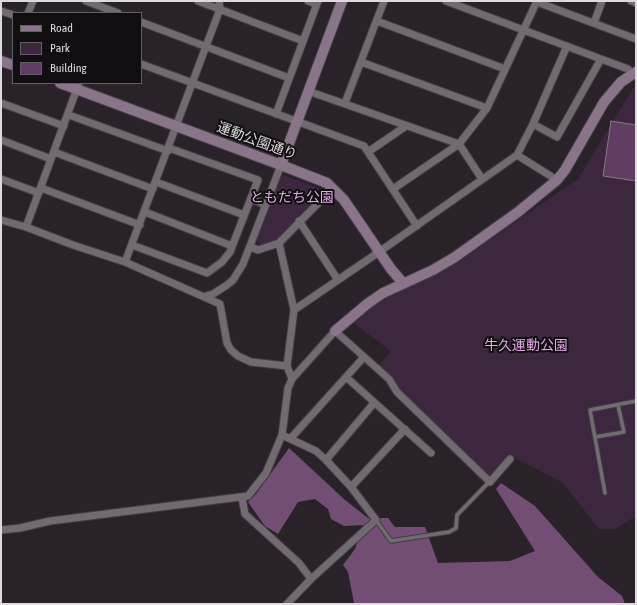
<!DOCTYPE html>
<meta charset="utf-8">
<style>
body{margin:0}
#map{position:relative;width:637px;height:605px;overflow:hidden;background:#292329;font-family:"Asap Condensed",sans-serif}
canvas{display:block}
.frame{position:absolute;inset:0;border:2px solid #ddd9dd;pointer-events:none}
.legend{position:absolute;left:12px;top:12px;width:130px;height:72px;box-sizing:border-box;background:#100e10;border:1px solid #625f62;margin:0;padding:5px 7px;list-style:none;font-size:12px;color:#ddd9dd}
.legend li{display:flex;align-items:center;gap:8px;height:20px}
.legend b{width:20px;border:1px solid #625f62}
</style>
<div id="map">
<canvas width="637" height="605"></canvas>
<div class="frame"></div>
<ul class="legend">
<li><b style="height:5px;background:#89748a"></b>Road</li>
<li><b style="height:11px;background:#3c273e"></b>Park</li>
<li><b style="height:11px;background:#603d62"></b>Building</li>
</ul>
</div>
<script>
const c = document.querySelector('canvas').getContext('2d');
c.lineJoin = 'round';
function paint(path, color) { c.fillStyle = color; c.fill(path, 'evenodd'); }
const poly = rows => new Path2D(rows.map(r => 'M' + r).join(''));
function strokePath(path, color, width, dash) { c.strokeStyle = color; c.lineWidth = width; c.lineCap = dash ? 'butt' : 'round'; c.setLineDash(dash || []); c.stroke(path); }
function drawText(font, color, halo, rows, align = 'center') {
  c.font = font + ' "Asap Condensed","Noto Sans JP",sans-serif'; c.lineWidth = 4; c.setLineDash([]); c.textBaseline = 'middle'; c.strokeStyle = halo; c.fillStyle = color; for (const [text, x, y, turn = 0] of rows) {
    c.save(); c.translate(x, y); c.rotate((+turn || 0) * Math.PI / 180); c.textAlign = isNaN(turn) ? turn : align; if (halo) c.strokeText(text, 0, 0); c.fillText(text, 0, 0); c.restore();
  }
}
paint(poly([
 [635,85,636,85,636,516,615,529,599,529,563,483,510,455,490,477,403,394,392,377,379,366,391,351,352,322,380,300,443,271,578,179],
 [284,175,325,191,277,239,263,246,256,241,280,178]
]), '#3c273e');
paint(poly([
 [289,448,345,500,368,518,388,518,395,527,425,527,438,563,510,561,535,551,496,489,501,483,535,506,598,577,622,596,625,604,354,603,348,572,343,565,355,549,363,525,344,526,331,519,328,509,315,499,298,502,278,534,265,526,248,502,256,494]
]), '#724e74');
const building = poly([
 [611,121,636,125,636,181,603,176,611,121]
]);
paint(building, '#603d62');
strokePath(building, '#817a81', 1);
const lane = poly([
 [595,437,624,432,618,405],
 [605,493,590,410,636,401],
 [376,520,391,541,449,532,456,528,457,515,489,482]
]);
const street = poly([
 [86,1,118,13],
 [198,1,303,41],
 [308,1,316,4],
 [446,1,601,59,628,69,632,74],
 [631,1,636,3],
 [537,2,636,39],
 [1,11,13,15],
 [28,13,33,1],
 [377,21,505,69],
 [141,22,289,78],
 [594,23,602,1],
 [361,62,487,108],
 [141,64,364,146,417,226],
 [308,91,459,144,482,179],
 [1,103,64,126],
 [345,103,384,1],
 [276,114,318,1],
 [69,115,168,151],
 [533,124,557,137,601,59],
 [1,140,51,159],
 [54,152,153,189],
 [368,152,406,126],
 [517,155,557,180],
 [1,179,39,193],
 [156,182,244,215],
 [41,188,140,225],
 [393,189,459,144,487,108,537,1],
 [251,199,266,205],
 [145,212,232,246],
 [1,220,26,227,73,245,125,262,220,304,227,343,231,350,238,356,251,362,287,366,292,379],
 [299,221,338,280],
 [26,227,79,83],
 [279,243,294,310,287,366],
 [132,245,207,273,222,262,230,252,258,180,169,148],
 [251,247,258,250,279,243,333,188],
 [125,262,220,9,219,1],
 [206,296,213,294,227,285,233,280,243,264,281,165],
 [294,310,379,252,517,155,533,124,567,46],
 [346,377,431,453],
 [282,435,316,451,326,460,351,487,376,520,311,579],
 [291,438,364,357],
 [326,460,374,403],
 [351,487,405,429],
 [242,498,245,514,299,563,311,579,287,604],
 [1,530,20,528,50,521,248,496,266,473,282,435,288,388,292,379,335,331,389,379,397,392,490,482,510,459]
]);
const secondary = poly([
 [1,61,13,65],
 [60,83,281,165,327,183,344,200,391,269,403,283],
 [281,165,342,1],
 [335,331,367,304,383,293,433,270,455,257,518,212,557,180,565,170,604,102,621,82,636,72]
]);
strokePath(lane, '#423e43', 5.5);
strokePath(street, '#423e43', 9);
strokePath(secondary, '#423e43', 12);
strokePath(lane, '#716a71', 3.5);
strokePath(street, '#716a71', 7);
strokePath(secondary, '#89748a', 10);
drawText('14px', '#ddd9dd', '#100e10', [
 ["運動公園通り",257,141,20]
]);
drawText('14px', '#e2a8e4', '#100e10', [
 ["ともだち公園",292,198],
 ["牛久運動公園",526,346]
]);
</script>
